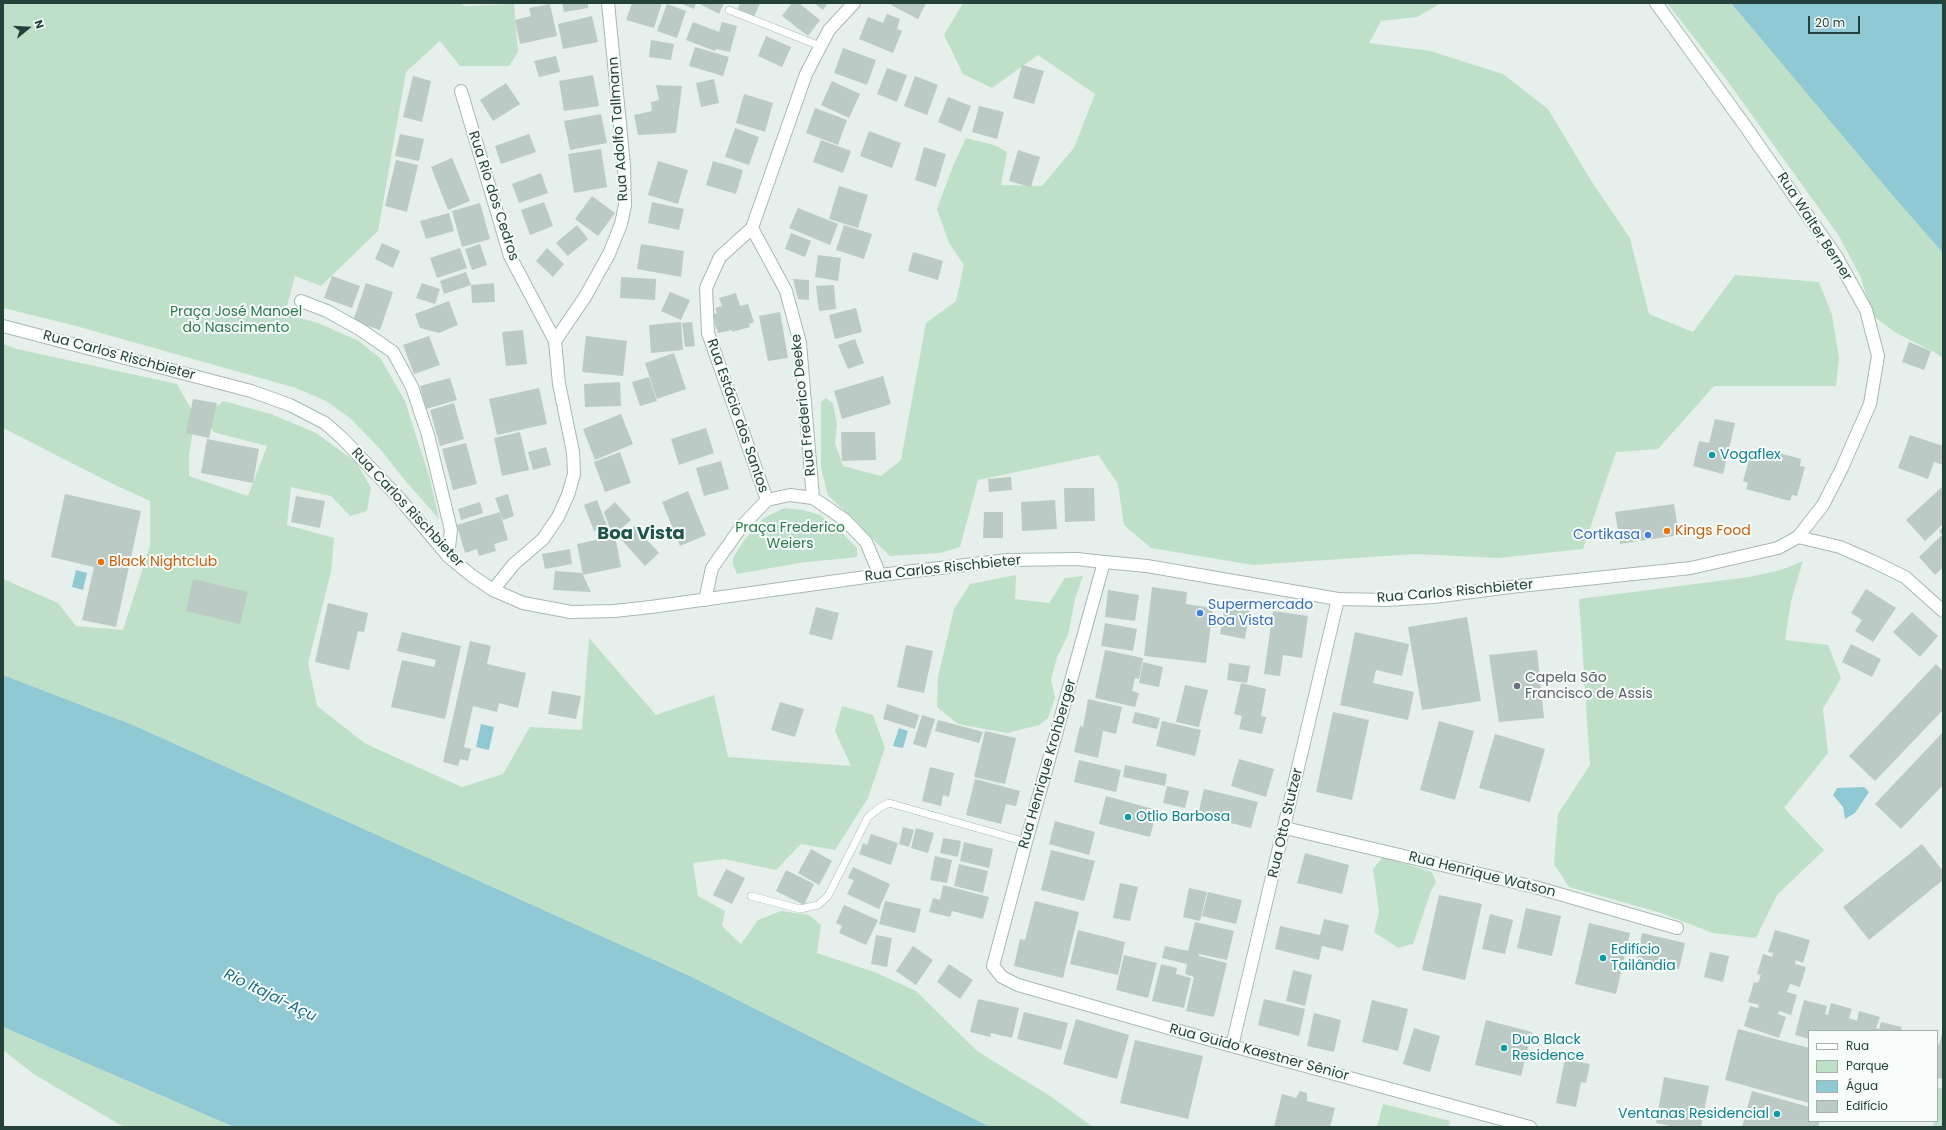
<!DOCTYPE html>
<meta charset="utf-8">
<style>
body{margin:0}
#map{position:relative;width:1946px;height:1130px;overflow:hidden;background:#e6efeb;font-family:Poppins,sans-serif}
canvas{display:block}
.frame{position:absolute;inset:0;border:4px solid #24423a;pointer-events:none}
.legend{position:absolute;left:1808px;top:1030px;width:130px;height:92px;box-sizing:border-box;background:#f7fbf9;border:1px solid #a3b1ad;margin:0;padding:5px 7px;list-style:none;font-size:12px;color:#24423a}
.legend li{display:flex;align-items:center;gap:8px;height:20px}
.legend b{width:20px;border:1px solid #a3b1ad}
.north{position:absolute;left:8px;top:8px;width:40px;height:40px;-webkit-text-stroke:3px #f7fbf9;paint-order:stroke;rotate:72deg;font-size:11px;font-weight:700;line-height:16px;text-align:center;color:#24423a}
.north::after{content:'';display:block;margin:auto;width:14px;height:18px;background:#24423a;clip-path:polygon(50% 0,100% 100%,50% 72%,0 100%)}
.scale{position:absolute;left:1808px;top:16px;width:52px;height:18px;box-sizing:border-box;border:2px solid #24423a;border-top:0;padding-left:5px;font-size:12px;line-height:14px;white-space:nowrap;color:#24423a;-webkit-text-stroke:3px #f7fbf9;paint-order:stroke}
</style>
<div id="map">
<canvas width="1946" height="1130"></canvas>
<div class="frame"></div>
<ul class="legend">
<li><b style="height:5px;background:#fff"></b>Rua</li>
<li><b style="height:11px;background:#bfe0c8"></b>Parque</li>
<li><b style="height:11px;background:#8ec9d4"></b>Água</li>
<li><b style="height:11px;background:#bbcac4"></b>Edifício</li>
</ul>
<div class="north">N</div>
<div class="scale">20 m</div>
</div>
<script>
const c = document.querySelector('canvas').getContext('2d');
c.lineJoin = 'round';
function paint(path, color) { c.fillStyle = color; c.fill(path, 'evenodd'); }
const poly = rows => new Path2D(rows.map(r => 'M' + r).join(''));
function strokePath(path, color, width, dash) { c.strokeStyle = color; c.lineWidth = width; c.lineCap = dash ? 'butt' : 'round'; c.setLineDash(dash || []); c.stroke(path); }
function drawText(font, color, halo, rows, align = 'center') {
  c.font = font + ' Poppins,sans-serif'; c.lineWidth = 4; c.setLineDash([]); c.textBaseline = 'middle'; c.strokeStyle = halo; c.fillStyle = color; for (const [text, x, y, turn = 0] of rows) {
    c.save(); c.translate(x, y); c.rotate((+turn || 0) * Math.PI / 180); c.textAlign = isNaN(turn) ? turn : align; if (halo) c.strokeText(text, 0, 0); c.fillText(text, 0, 0); c.restore();
  }
}
paint(poly([
 [3,3,461,3,464,6,514,4,518,52,509,66,460,66,440,41,406,72,378,231,321,286,295,276,285,314,318,323,359,341,381,359,405,401,430,479,439,519,408,484,380,449,350,418,326,401,296,388,76,326,3,308],
 [963,3,1441,3,1417,17,1381,21,1369,43,1430,51,1503,74,1548,109,1592,182,1630,238,1649,314,1693,332,1735,275,1819,282,1832,315,1839,358,1836,386,1714,386,1658,449,1616,452,1583,549,1498,558,1415,554,1253,565,1151,548,1124,525,1118,484,1098,455,978,480,960,547,940,553,890,556,828,495,821,468,821,402,826,398,833,403,837,424,835,443,843,466,881,476,901,460,926,323,956,301,964,265,949,243,937,209,953,166,966,138,994,145,1007,152,1001,185,1042,186,1074,148,1095,94,1038,55,992,88,963,74,944,35],
 [1667,3,1731,3,1943,253,1943,358,1936,353,1896,333,1872,315,1861,278,1839,236,1726,79],
 [3,344,17,349,177,384,195,416,189,455,189,476,248,496,267,446,213,432,206,415,223,401,271,414,316,433,356,462,371,488,367,511,350,516,331,496,291,487,287,525,334,538,331,572,308,663,317,706,366,744,462,787,503,774,530,727,582,730,589,638,656,715,714,695,728,757,851,766,835,731,842,706,873,715,885,748,868,798,835,850,801,844,776,870,724,859,693,863,698,896,725,911,722,926,741,944,758,920,781,911,809,915,821,925,817,953,877,973,916,991,977,1051,1050,1096,1093,1127,990,1127,690,976,133,725,3,675,3,579,58,603,76,626,123,630,150,546,150,501,111,483,3,428],
 [784,508,803,510,820,515,842,533,857,548,857,557,799,563,737,574,733,565,733,558,745,539,764,518],
 [1803,561,1791,601,1785,640,1828,645,1841,678,1823,709,1828,753,1784,808,1824,850,1777,895,1756,938,1713,933,1658,912,1569,887,1554,864,1558,814,1590,765,1579,599,1749,577,1781,570],
 [1016,575,1015,599,1049,603,1065,578,1083,576,1075,599,1068,635,1057,657,1051,680,1055,698,1048,718,1039,725,1007,733,958,724,937,707,938,677,954,609,970,584],
 [1383,857,1432,872,1436,882,1431,891,1413,944,1398,948,1374,932,1379,912,1373,869],
 [3,1027,234,1127,124,1127,35,1075,3,1050],
 [1937,1087,1943,1089,1943,1127,1932,1127,1935,1121,1937,1121],
 [1383,1104,1450,1121,1449,1127,1377,1127]
]), '#bfe0c8');
paint(poly([
 [1731,3,1943,3,1943,253,1889,191],
 [76,570,87,573,83,590,72,587],
 [3,675,133,725,690,976,990,1127,234,1127,3,1027],
 [481,724,494,727,489,750,476,747],
 [899,728,908,731,903,748,893,746],
 [1864,787,1869,792,1855,813,1845,819,1843,807,1833,795,1837,788]
]), '#8ec9d4');
paint(poly([
 [562,3,588,3,588,8,564,12],
 [632,3,662,3,654,28,626,20],
 [680,3,696,3,694,9],
 [698,3,724,3,719,14],
 [740,3,760,3,754,17,737,11],
 [792,3,799,3,820,20,808,36,782,16],
 [814,3,828,3,823,10],
 [892,3,926,3,918,19,891,5],
 [550,4,557,36,520,44,515,20,531,16,529,8],
 [667,4,686,11,677,38,657,31],
 [887,14,900,19,897,29,902,31,893,53,859,39,868,17,883,23],
 [592,16,598,42,563,49,558,24],
 [693,22,719,32,722,22,737,26,730,52,716,49,715,51,686,40],
 [766,36,791,47,782,67,758,56],
 [651,40,674,44,671,60,649,57],
 [695,47,729,57,723,76,689,66],
 [843,48,876,60,867,85,834,73],
 [556,56,560,72,539,77,534,61],
 [1022,65,1044,71,1034,104,1013,98],
 [887,68,907,75,897,102,877,94],
 [593,75,599,106,564,111,559,81],
 [413,76,431,81,422,122,403,117],
 [915,76,938,85,927,115,904,106],
 [714,79,719,103,701,107,696,83],
 [832,81,860,94,849,118,821,105],
 [506,83,520,104,493,121,480,100],
 [656,85,682,86,676,133,638,135,634,115,652,111,651,102,659,100],
 [744,94,773,103,765,132,736,123],
 [948,97,971,106,961,132,938,122],
 [979,106,1004,112,997,139,972,132],
 [815,108,847,120,838,145,806,133],
 [601,114,607,143,570,150,564,121],
 [735,128,759,137,749,165,725,157],
 [869,131,901,143,892,168,860,156],
 [400,134,424,139,419,161,395,156],
 [529,134,536,152,501,164,495,146],
 [821,140,851,151,843,173,813,162],
 [924,147,946,154,936,187,915,180],
 [601,149,607,187,574,193,568,154],
 [1018,150,1040,157,1031,187,1009,181],
 [452,158,470,201,448,210,431,167],
 [396,160,418,165,407,212,385,206],
 [658,161,688,170,678,204,648,195],
 [713,161,743,170,736,194,706,185],
 [541,173,548,193,519,203,512,184],
 [839,186,868,195,858,228,829,219],
 [592,196,615,213,598,236,575,219],
 [544,202,553,226,530,235,521,210],
 [652,202,684,209,679,230,648,223],
 [480,203,490,239,462,247,452,211],
 [798,208,838,224,830,245,789,228],
 [449,213,454,231,426,239,420,221],
 [577,225,588,239,568,256,556,243],
 [844,225,872,234,864,259,836,250],
 [791,233,811,241,805,257,785,249],
 [382,243,400,251,393,268,375,259],
 [480,244,487,265,472,270,465,249],
 [641,244,684,251,681,277,637,269],
 [460,248,467,268,437,278,430,258],
 [547,248,564,264,553,277,536,261],
 [913,252,943,261,938,280,908,271],
 [818,255,841,258,838,281,815,277],
 [466,272,471,285,494,283,495,302,472,303,471,285,444,294,440,281],
 [332,276,360,286,352,308,324,298],
 [621,277,656,279,655,300,620,298],
 [793,279,809,280,809,300,798,299],
 [366,283,393,292,380,330,353,321],
 [422,283,440,289,435,304,416,298],
 [834,285,836,309,819,311,816,286],
 [670,292,690,300,681,320,661,311],
 [736,293,740,306,748,304,754,322,749,324,750,327,732,332,732,330,718,333,712,315,717,313,715,308,722,306,719,298],
 [449,301,458,325,439,333,420,328,415,314],
 [856,308,862,332,835,339,829,315],
 [780,312,788,358,768,361,759,316],
 [681,322,683,350,651,353,649,325],
 [692,322,695,346,685,347,682,323],
 [523,330,527,364,506,366,502,332],
 [429,336,440,365,414,374,403,345],
 [586,336,627,341,623,376,582,372],
 [855,339,864,363,848,369,838,345],
 [1909,342,1931,351,1924,370,1902,362],
 [674,353,686,389,657,399,645,363],
 [883,376,891,404,842,419,834,391],
 [649,377,657,401,640,406,632,382],
 [450,378,457,400,426,409,420,386],
 [620,382,621,406,585,407,584,384],
 [539,388,547,424,497,435,489,399],
 [193,399,217,403,209,438,186,433],
 [454,403,464,439,440,446,430,410],
 [621,414,633,444,595,460,583,429],
 [1715,419,1735,423,1723,474,1693,466,1699,441,1709,443],
 [706,428,714,453,679,465,671,439],
 [520,432,529,470,502,476,494,438],
 [841,432,875,432,876,460,842,461],
 [1910,435,1943,446,1943,465,1934,462,1928,479,1898,468],
 [207,439,259,449,253,483,201,473],
 [466,443,477,484,453,490,442,449],
 [546,447,551,465,533,470,528,452],
 [1757,447,1801,459,1800,466,1805,467,1797,496,1792,495,1790,501,1746,489,1748,483,1743,481,1751,453,1755,454],
 [620,452,631,483,605,492,594,462],
 [721,461,729,489,704,496,696,468],
 [1011,477,1012,490,989,492,988,479],
 [1943,486,1943,524,1925,541,1906,520],
 [1064,488,1094,488,1095,521,1065,522],
 [688,491,706,535,680,546,662,502],
 [65,494,141,511,116,627,82,620,94,567,51,557],
 [508,494,514,516,503,520,495,498],
 [296,496,325,501,320,528,291,522],
 [597,500,607,526,594,531,584,505],
 [1055,500,1057,529,1022,531,1021,502],
 [480,502,483,513,461,520,458,509],
 [615,502,631,520,615,534,609,526,604,512],
 [1674,504,1679,535,1620,544,1615,512],
 [500,512,508,540,494,544,496,551,479,556,477,549,465,553,457,525],
 [984,512,1003,512,1003,538,983,538],
 [634,526,659,553,645,566,620,538],
 [1943,527,1943,567,1935,575,1919,557,1942,535,1939,531],
 [615,536,621,567,583,575,577,544],
 [570,549,572,564,545,569,542,554],
 [555,571,582,573,591,592,553,590],
 [193,579,248,592,240,624,186,611],
 [1152,587,1187,592,1186,604,1213,608,1206,663,1144,656],
 [1866,589,1896,608,1873,642,1855,631,1862,620,1851,613],
 [1108,590,1139,595,1135,621,1105,617],
 [1226,599,1251,604,1245,639,1220,634],
 [328,603,368,613,364,632,358,631,349,670,315,662],
 [816,607,839,613,832,640,809,634],
 [1273,611,1308,616,1302,658,1283,655,1280,676,1264,674],
 [1912,612,1938,636,1920,657,1893,632],
 [1467,617,1481,701,1422,710,1408,627],
 [1105,623,1137,629,1133,651,1101,646],
 [402,632,461,646,445,719,391,707,402,660,434,667,436,660,397,651],
 [1355,632,1409,644,1402,676,1376,670,1373,683,1414,692,1408,720,1340,705],
 [470,641,491,646,487,664,526,673,518,708,499,703,497,712,473,706,464,747,471,749,468,761,460,759,458,766,443,762],
 [1851,644,1881,659,1872,677,1842,662],
 [906,645,933,651,924,693,897,687],
 [1105,650,1143,658,1139,679,1135,678,1132,691,1139,693,1135,707,1095,698],
 [1537,650,1544,718,1499,722,1489,655],
 [1143,662,1163,667,1159,687,1139,683],
 [1229,663,1250,666,1247,683,1227,680],
 [1936,664,1943,671,1943,710,1875,781,1849,756],
 [1241,683,1266,689,1261,716,1266,717,1262,734,1239,729,1242,716,1234,714],
 [1185,685,1208,690,1199,727,1176,722],
 [552,691,581,696,576,719,548,714],
 [1088,699,1122,707,1116,734,1096,729,1103,731,1098,758,1074,752,1080,726,1083,727],
 [780,702,804,709,795,737,771,730],
 [887,704,919,715,915,729,883,719],
 [1135,712,1160,718,1157,729,1132,723],
 [1333,712,1369,720,1352,800,1316,792],
 [922,715,935,719,926,748,913,744],
 [938,720,983,732,979,743,935,731],
 [1162,721,1201,730,1195,756,1156,746],
 [1439,721,1474,731,1455,800,1420,790],
 [985,731,1016,738,1005,784,974,777],
 [1943,732,1943,785,1901,829,1875,804],
 [1495,734,1545,749,1530,802,1479,788],
 [1239,759,1274,769,1266,797,1231,786],
 [1079,760,1121,770,1116,792,1074,782],
 [1125,765,1167,774,1165,786,1123,777],
 [930,767,954,773,949,797,943,795,941,806,922,801],
 [975,779,1020,791,1016,806,1006,804,1001,824,966,815],
 [1167,786,1189,791,1185,808,1163,803],
 [1204,789,1258,802,1251,828,1198,815],
 [1106,796,1157,810,1150,837,1099,824],
 [1055,821,1095,832,1089,855,1049,844],
 [903,827,914,830,909,847,899,844],
 [916,828,934,833,928,853,911,848],
 [871,834,898,843,891,865,859,854,863,843,867,845],
 [943,838,961,841,958,857,940,853],
 [964,842,993,849,989,868,960,861],
 [1922,844,1943,871,1943,880,1869,940,1843,907],
 [811,849,832,861,819,885,798,873],
 [1051,850,1095,861,1084,901,1041,890],
 [1305,853,1349,865,1342,894,1297,883],
 [935,856,952,860,947,883,930,880],
 [959,864,988,871,983,893,954,886],
 [853,867,890,884,879,909,847,894,854,880,848,878],
 [726,869,745,878,732,904,713,895],
 [786,870,814,884,804,905,776,891],
 [1120,883,1138,887,1130,921,1113,918],
 [943,885,989,897,983,919,952,911,950,917,929,912,933,898,940,900],
 [1189,888,1207,892,1200,921,1183,917],
 [1208,892,1242,900,1236,924,1202,916],
 [1439,895,1482,904,1465,980,1422,970],
 [885,901,921,909,915,933,879,924],
 [1035,901,1079,912,1063,978,1014,966,1020,939,1025,940],
 [844,905,878,920,866,945,839,933,842,926,836,923],
 [1526,908,1561,916,1552,956,1517,948],
 [1490,914,1513,920,1505,954,1482,949],
 [1324,919,1349,925,1343,951,1322,946,1319,960,1275,949,1280,926,1320,935],
 [1195,922,1234,931,1227,960,1199,954,1199,956,1227,963,1214,1017,1186,1011,1194,977,1185,974,1187,964,1162,958,1165,946,1188,951],
 [1589,923,1630,933,1616,994,1575,984],
 [1078,930,1125,942,1118,975,1070,964],
 [1775,930,1810,940,1803,963,1796,960,1795,964,1806,967,1800,987,1790,984,1787,992,1797,995,1791,1015,1779,1011,1778,1014,1786,1017,1779,1038,1744,1026,1750,1006,1758,1008,1759,1005,1748,1002,1754,982,1758,983,1761,975,1757,974,1763,954,1772,957,1773,953,1768,952],
 [1642,933,1685,943,1679,969,1636,962],
 [876,935,892,938,887,967,871,964],
 [913,946,933,960,916,985,896,971],
 [1710,952,1729,956,1723,982,1704,977],
 [1124,955,1157,963,1148,998,1116,990],
 [949,964,973,980,960,999,937,982],
 [1161,964,1177,968,1176,974,1191,978,1184,1008,1152,1001],
 [1293,970,1312,975,1305,1006,1286,1001],
 [978,999,1019,1008,1012,1038,991,1033,990,1037,970,1032],
 [1264,999,1305,1009,1299,1036,1258,1025],
 [1372,1000,1408,1009,1398,1051,1362,1042],
 [1804,1000,1827,1006,1825,1014,1828,1015,1831,1003,1852,1009,1849,1018,1857,1021,1859,1011,1880,1017,1876,1028,1879,1029,1881,1022,1902,1027,1901,1031,1809,1031,1809,1039,1795,1035],
 [1024,1012,1068,1023,1061,1050,1017,1039],
 [1314,1013,1341,1020,1334,1052,1307,1046],
 [1076,1019,1129,1035,1117,1079,1063,1064],
 [1486,1020,1532,1032,1521,1076,1475,1065],
 [1414,1028,1440,1036,1430,1072,1403,1064],
 [1738,1029,1809,1048,1809,1103,1725,1080],
 [1943,1031,1943,1079,1937,1078,1937,1044,1939,1045],
 [1135,1040,1203,1056,1188,1119,1120,1103],
 [1565,1059,1590,1064,1586,1083,1581,1082,1576,1107,1556,1103],
 [1664,1077,1709,1086,1701,1127,1675,1127,1656,1123],
 [1300,1091,1307,1093,1307,1101,1335,1108,1330,1127,1274,1127,1282,1094,1296,1098],
 [1752,1091,1809,1107,1809,1121,1820,1121,1818,1127,1742,1127]
]), '#bbcac4');
const service = poly([
 [729,10,820,46],
 [751,896,800,909,818,905,828,896,868,817,879,808,889,803,1026,842]
]);
const minor = poly([
 [461,91,510,256,555,341],
 [752,228,786,291,800,343,813,498],
 [301,301,327,311,361,330,393,352,412,387,428,435,451,530,448,556],
 [767,500,708,333,706,288,720,257,752,228,806,74,829,30,854,3],
 [1798,537,1840,547,1872,561,1905,577,1943,611],
 [1104,562,1026,842,993,966,1002,977,1018,985,1232,1046,1530,1127],
 [493,590,514,564,543,539,558,517,568,495,574,474,573,452,559,384,555,341,585,297,609,254,621,224,625,205,624,165,608,3],
 [705,600,712,568,741,527,767,500,790,495,813,498,845,520,866,542,880,575],
 [1285,828,1535,887,1677,928],
 [1232,1046,1338,599]
]);
const tertiary = poly([
 [3,326,251,391,290,405,325,423,342,438,400,499,448,556,471,575,493,590,523,603,571,612,614,611,651,607,880,575,1008,560,1077,559,1104,562,1147,566,1338,599,1386,600,1434,597,1510,587,1691,568,1778,548,1798,537,1823,505,1841,470,1870,404,1878,356,1866,310,1836,256,1743,123,1656,3]
]);
strokePath(service, '#a8b8b2', 8);
strokePath(minor, '#a8b8b2', 14);
strokePath(tertiary, '#a8b8b2', 14);
strokePath(service, '#fff', 7);
strokePath(minor, '#fff', 12);
strokePath(tertiary, '#fff', 12);
for (const [x, y, r, color] of [
 [1712,455,4,"#0f9aa8"],
 [1667,531,4,"#e8710a"],
 [1648,535,4,"#3f7fe0"],
 [101,562,4,"#e8710a"],
 [1200,613,4,"#3f7fe0"],
 [1517,686,4,"#6b7280"],
 [1128,817,4,"#0f9aa8"],
 [1603,958,4,"#0f9aa8"],
 [1504,1048,4,"#0f9aa8"],
 [1777,1114,4,"#0f9aa8"]
]) { const dot = new Path2D(); dot.arc(x, y, r, 0, 2 * Math.PI); c.fillStyle = color; c.fill(dot); strokePath(dot, '#f7fbf9', 1.5); }
drawText('14px', '#24423a', '#f7fbf9', [
 ["Rua Adolfo Tallmann",619,129,-94],
 ["Rua Rio dos Cedros",493,196,72],
 ["Rua Walter Berner",1814,227,57],
 ["Rua Carlos Rischbieter",119,356,15],
 ["Rua Frederico Deeke",804,405,-96],
 ["Rua Estácio dos Santos",737,416,71],
 ["Rua Carlos Rischbieter",407,508,47],
 ["Rua Carlos Rischbieter",943,569,-6],
 ["Rua Carlos Rischbieter",1455,592,-5],
 ["Rua Henrique Krohberger",1048,764,-74],
 ["Rua Otto Stutzer",1286,823,-77],
 ["Rua Henrique Watson",1482,875,14],
 ["Rua Guido Kaestner Sênior",1259,1053,15]
]);
drawText('14px', '#2d7a4b', '#f7fbf9', [
 ["Praça José Manoel",236,312],
 ["do Nascimento",236,328],
 ["Praça Frederico",790,528],
 ["Weiers",790,544]
]);
drawText('14px', '#0d838f', '#f7fbf9', [
 ["Vogaflex",1720,455],
 ["Otlio Barbosa",1136,817],
 ["Edifício",1611,950],
 ["Tailândia",1611,966],
 ["Duo Black",1512,1040],
 ["Residence",1512,1056],
 ["Ventanas Residencial",1769,1114,"right"]
], 'left');
drawText('14px', '#c56008', '#f7fbf9', [
 ["Kings Food",1675,531],
 ["Black Nightclub",109,562]
], 'left');
drawText('14px', '#366cbe', '#f7fbf9', [
 ["Cortikasa",1640,535],
 ["Supermercado",1208,605,"left"],
 ["Boa Vista",1208,621,"left"]
], 'right');
drawText('14px', '#5b616d', '#f7fbf9', [
 ["Capela São",1525,678],
 ["Francisco de Assis",1525,694]
], 'left');
drawText('italic 15px', '#1c6f80', '#f7fbf9', [
 ["Rio Itajaí-Açu",270,996,26]
]);
drawText('bold 18px', '#1f5548', '#f7fbf9', [
 ["Boa Vista",641,534]
]);
</script>
